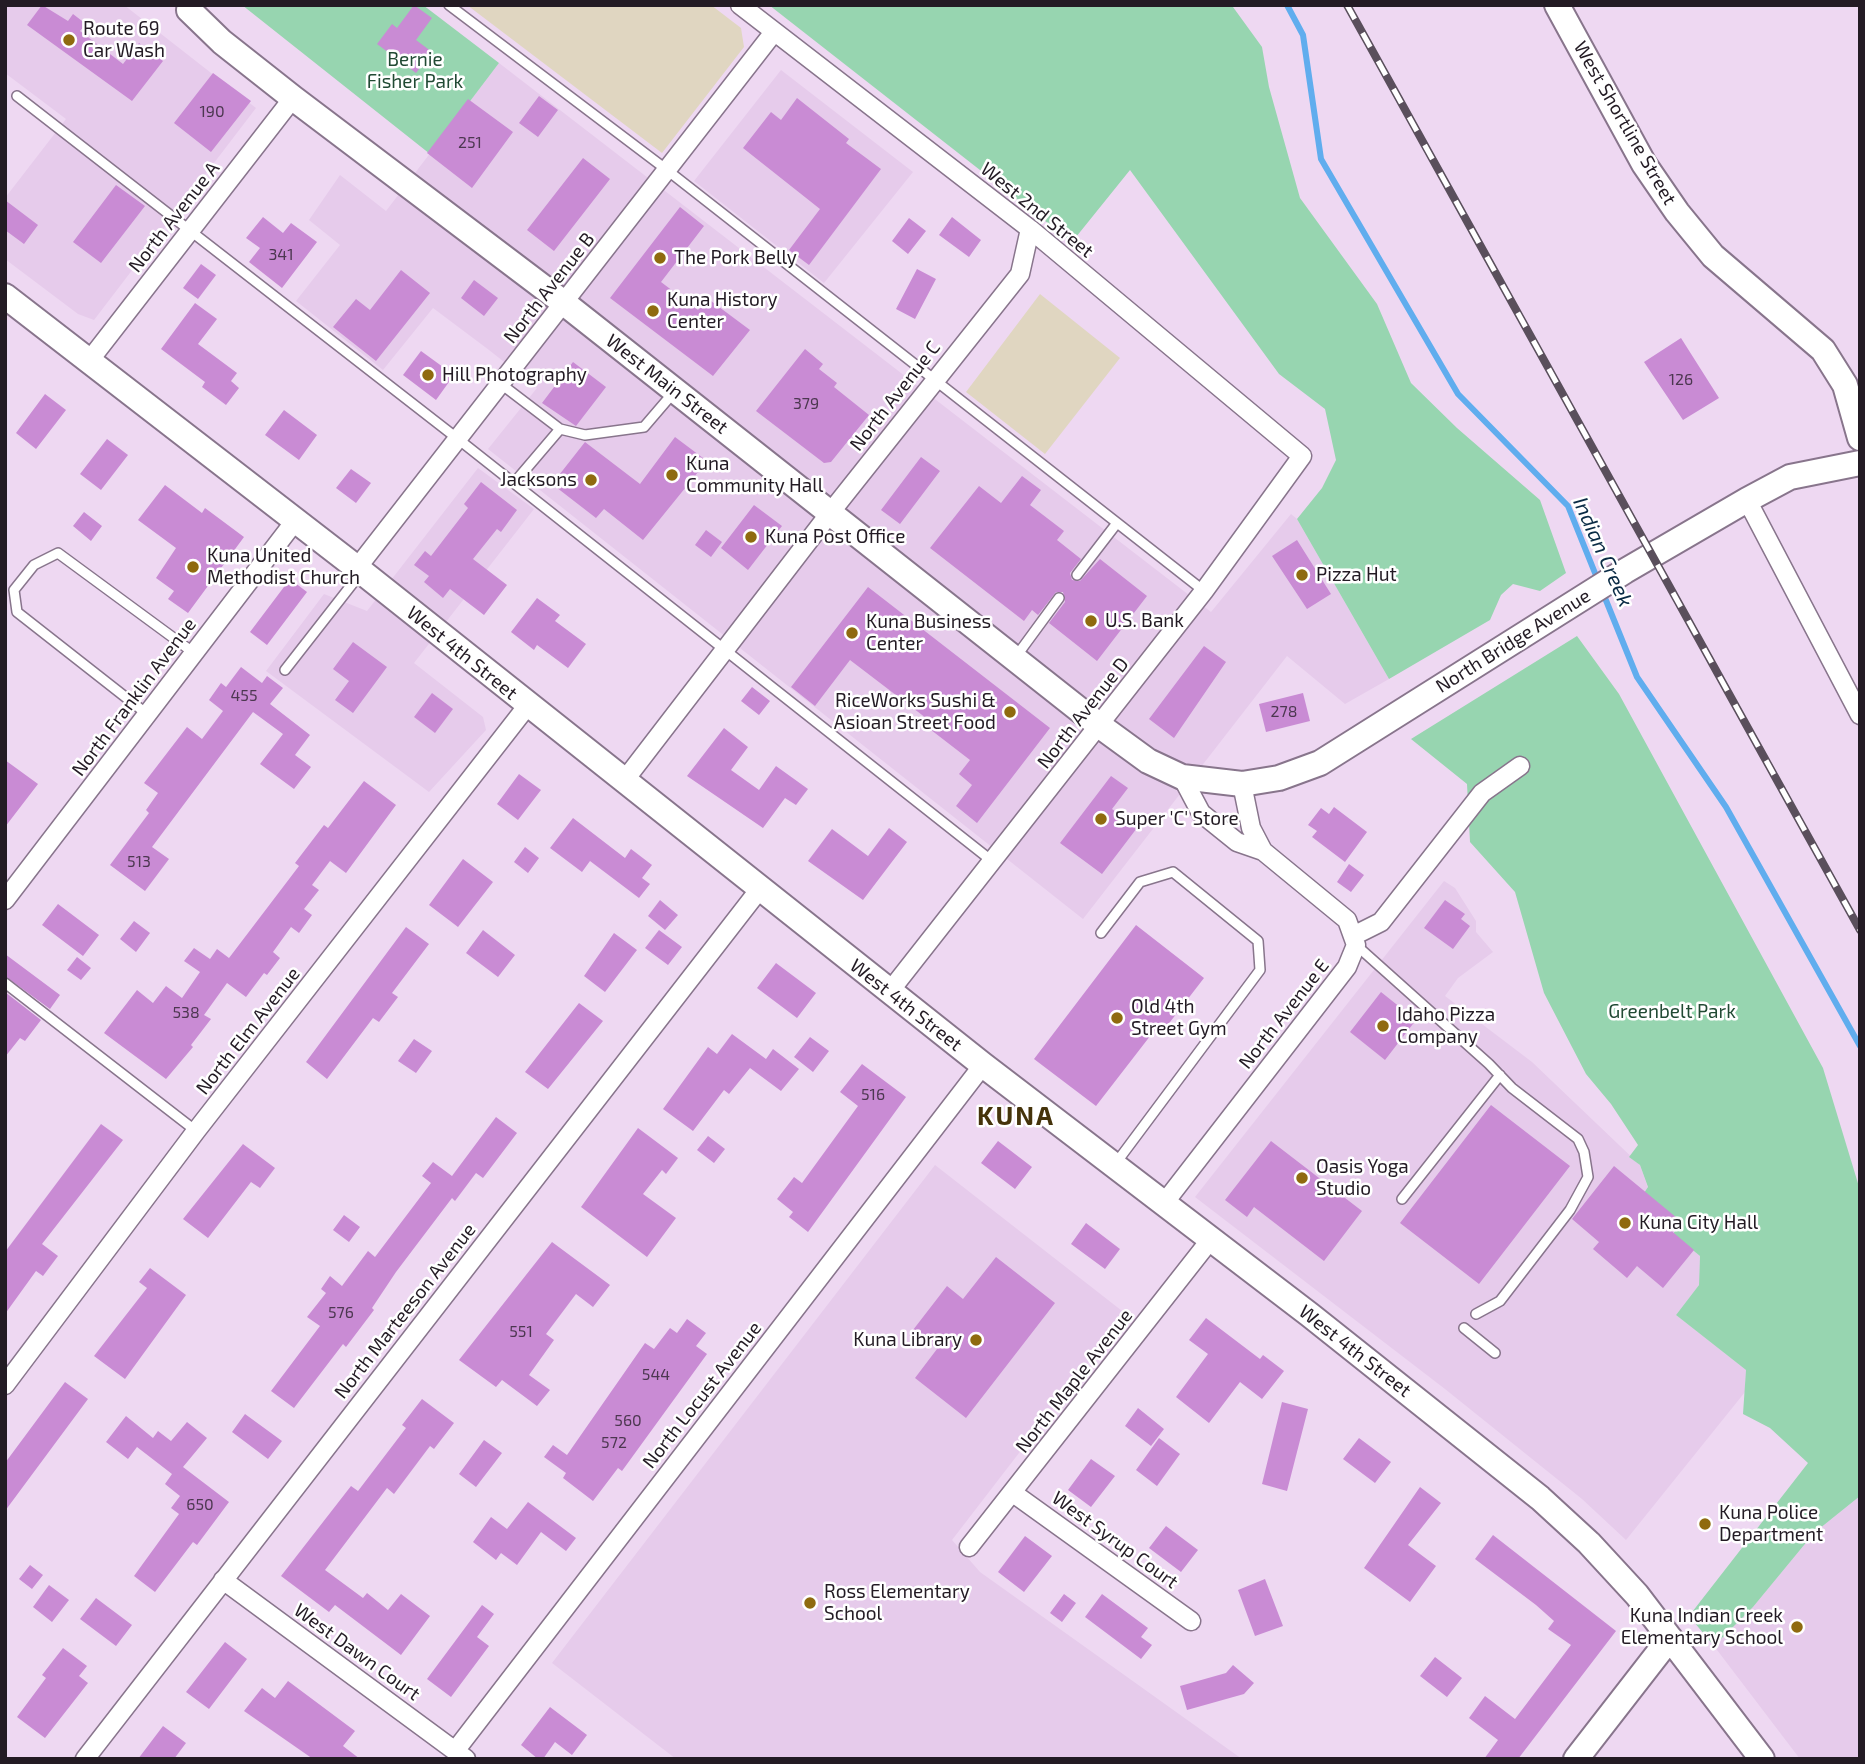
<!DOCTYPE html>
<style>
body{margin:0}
#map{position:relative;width:1865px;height:1764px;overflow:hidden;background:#eed8f2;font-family:"Exo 2",sans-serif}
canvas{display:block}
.frame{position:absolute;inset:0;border:7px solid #231b24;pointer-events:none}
</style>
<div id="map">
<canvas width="1865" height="1764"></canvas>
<div class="frame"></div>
</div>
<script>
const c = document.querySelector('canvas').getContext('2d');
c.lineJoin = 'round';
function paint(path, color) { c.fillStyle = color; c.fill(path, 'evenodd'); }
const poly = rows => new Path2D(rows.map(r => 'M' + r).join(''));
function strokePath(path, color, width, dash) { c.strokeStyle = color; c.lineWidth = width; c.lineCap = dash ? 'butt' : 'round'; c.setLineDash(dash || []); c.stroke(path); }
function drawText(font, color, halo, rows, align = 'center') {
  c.font = font + ' "Exo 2",sans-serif'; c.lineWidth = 5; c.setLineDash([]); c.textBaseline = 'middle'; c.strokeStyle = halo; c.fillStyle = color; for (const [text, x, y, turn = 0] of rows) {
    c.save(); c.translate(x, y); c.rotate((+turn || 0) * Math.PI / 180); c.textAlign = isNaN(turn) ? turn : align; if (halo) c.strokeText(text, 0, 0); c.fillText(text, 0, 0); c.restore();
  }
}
paint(poly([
 [5,5,124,5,256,108,94,320,78,314,5,259,5,198,66,119,5,73],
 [499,63,1211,612,1291,514,1297,519,1389,679,1345,704,1287,656,1083,919,488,449,537,388,489,350,433,308,383,370,296,301,340,245,309,220,340,175,386,211],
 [781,70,913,172,824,283,694,181],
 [478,468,534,509,414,663,483,717,486,730,429,792,266,671,324,594,367,611],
 [1444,881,1455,888,1476,921,1476,932,1493,952,1458,978,1445,996,1532,1062,1640,1165,1648,1188,1642,1196,1679,1226,1673,1234,1700,1256,1699,1285,1676,1315,1746,1370,1745,1392,1626,1540,1582,1499,1445,1389,1195,1197],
 [935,1165,1126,1314,952,1540,980,1572,1242,1759,676,1759,552,1663],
 [1860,1496,1860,1759,1800,1759,1714,1646,1753,1607,1814,1533]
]), '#e6cbeb');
paint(poly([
 [467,5,711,5,741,28,744,47,662,153],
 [1040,294,1120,358,1045,454,966,392]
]), '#e0d6c1');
paint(poly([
 [242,5,423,5,499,63,430,154],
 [769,5,1233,7,1262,47,1269,87,1300,198,1377,304,1411,383,1457,428,1540,500,1566,573,1540,591,1513,584,1501,595,1490,620,1389,679,1297,519,1322,488,1336,460,1325,409,1279,374,1130,170,1072,242],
 [1577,636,1619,694,1823,1068,1860,1190,1860,1496,1814,1533,1753,1607,1714,1646,1689,1616,1808,1463,1770,1428,1743,1414,1746,1370,1676,1315,1699,1285,1700,1256,1673,1234,1679,1225,1642,1196,1648,1187,1640,1165,1629,1157,1638,1145,1611,1104,1586,1074,1544,993,1515,892,1470,842,1467,784,1411,739]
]), '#97d5b0');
strokePath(poly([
 [1287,5,1303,35,1321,159,1458,394,1568,506,1599,583],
 [1603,593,1637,677,1726,807,1860,1046]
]), '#60adee', 6);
paint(poly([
 [42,5,68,21,73,14,86,24,80,31,123,64,139,43,163,61,132,101,27,25],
 [414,5,432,18,416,40,432,52,416,73,377,44,392,24,397,28],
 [213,73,251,101,211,152,174,123],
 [539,96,558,110,538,137,519,123],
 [797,98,849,139,846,143,881,169,809,265,789,250,820,209,743,148,771,112,781,120],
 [468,99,513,132,472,188,427,153],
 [583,158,610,179,554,251,527,230],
 [116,185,145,206,101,263,73,242],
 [5,200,38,225,24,244,5,230],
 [680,207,704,226,661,282,698,310,707,298,750,330,713,376,610,298],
 [263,217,283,233,291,223,317,242,282,288,249,262,260,248,246,238],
 [952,217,981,240,969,257,939,235],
 [909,218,926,231,908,254,892,241],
 [201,264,216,275,198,299,183,288],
 [917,269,936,279,915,319,896,309],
 [401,270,430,293,376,361,333,327,356,299,370,310],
 [474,280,498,298,484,316,461,298],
 [195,303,217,319,198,344,237,373,231,381,239,388,226,405,202,387,205,382,161,349],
 [1681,338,1719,398,1683,420,1644,362],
 [805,349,823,364,819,369,837,383,834,387,869,415,831,462,824,463,756,411],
 [421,351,454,375,436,400,403,375],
 [573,362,606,387,576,426,542,403],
 [45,394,66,410,36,449,16,433],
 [284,410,317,435,299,460,265,435],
 [675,437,707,461,643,540,604,509,596,518,552,484,585,442,640,484],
 [107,439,128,455,101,490,80,474],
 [921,457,940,471,900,524,881,510],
 [351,469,371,483,356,503,336,488],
 [1022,476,1041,490,1030,505,1064,531,1057,540,1081,559,1070,573,1072,580,1080,581,1100,559,1147,596,1097,661,1049,623,1065,602,1063,592,1056,592,1038,615,1032,610,1024,621,930,548,979,486,1001,503],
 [481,482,517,510,501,532,497,529,473,559,507,585,484,615,450,589,443,598,424,582,429,576,414,565,425,551,431,556,468,508,464,504],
 [165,485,202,513,205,508,244,537,188,613,168,599,174,591,156,578,176,548,138,520],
 [754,505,782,526,748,570,721,548],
 [84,512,102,526,91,541,73,526],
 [706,530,722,542,711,557,695,545],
 [1297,540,1331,594,1307,609,1272,556],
 [290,579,307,592,267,645,250,632],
 [868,587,1050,728,977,823,956,806,972,785,959,774,970,760,922,723,926,718,850,660,815,706,791,687],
 [537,598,560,615,555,621,586,644,568,668,537,645,534,650,511,632],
 [353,642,387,667,353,713,335,700,349,681,333,669],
 [1204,646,1226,662,1174,738,1149,719],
 [241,667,262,683,267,676,283,688,270,704,310,735,295,755,311,767,294,789,260,764,283,734,253,712,152,847,169,859,145,891,110,865,149,813,146,810,158,793,144,783,187,727,202,739,223,711,209,700,221,683,226,687],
 [752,687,770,701,759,715,741,701],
 [432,693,453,709,435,733,414,717],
 [1303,693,1310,721,1266,732,1259,704],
 [724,728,748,747,731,770,759,790,776,766,808,789,796,805,785,798,763,828,687,776],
 [5,760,38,784,5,827],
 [519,774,541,790,518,820,497,804],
 [1111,776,1128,788,1112,809,1137,828,1102,874,1060,843],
 [364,781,396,805,346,873,330,861,312,885,319,890,304,909,312,915,299,933,291,927,273,952,280,958,267,975,264,973,246,997,227,983,204,1015,211,1019,191,1045,193,1047,166,1079,104,1033,137,990,153,1003,166,986,182,998,200,972,184,961,194,948,210,959,217,949,229,958,299,866,295,863,324,825,328,828],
 [1334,807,1367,832,1345,862,1312,837,1317,831,1308,825,1321,808,1329,814],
 [573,818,625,858,631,849,652,865,642,878,650,884,639,898,590,861,582,872,550,848],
 [889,828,907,842,863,900,808,861,832,829,868,856],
 [525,847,539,858,528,873,514,862],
 [463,859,493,882,458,927,429,905],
 [1349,864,1364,875,1351,892,1337,882],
 [660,900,678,915,665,930,648,916],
 [1445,900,1465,914,1461,919,1470,926,1453,949,1424,928],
 [58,904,99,935,83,956,42,925],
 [134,921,150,933,136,952,120,939],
 [1136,925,1204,978,1160,1035,1154,1031,1096,1106,1034,1059],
 [406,927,429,944,392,993,398,997,379,1022,373,1018,327,1079,306,1062],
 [483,930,515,955,498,977,466,953],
 [659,930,682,947,668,965,645,948],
 [614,933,637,950,605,992,584,976],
 [5,954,60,995,50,1009,5,976],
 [77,957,91,968,81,980,67,970],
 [776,963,816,993,797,1018,757,988],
 [5,992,41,1020,25,1041,20,1038,5,1057],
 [1381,992,1416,1020,1385,1060,1350,1032],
 [579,1003,603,1021,548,1089,525,1072],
 [732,1034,766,1059,773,1049,799,1069,781,1091,750,1068,729,1094,724,1090,693,1131,663,1109,708,1047,717,1054],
 [810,1037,829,1051,813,1072,794,1057],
 [414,1039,432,1051,416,1073,398,1061],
 [862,1064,906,1097,808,1232,789,1217,793,1212,777,1199,794,1177,802,1183,858,1106,840,1092],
 [1491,1105,1570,1166,1479,1284,1400,1223],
 [496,1117,517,1133,483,1178,476,1173,455,1201,452,1198,396,1272,372,1308,374,1310,346,1347,343,1344,294,1408,271,1391,320,1326,307,1317,326,1293,321,1289,330,1276,342,1286,368,1251,375,1257,431,1183,422,1176,433,1162,452,1176],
 [101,1124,123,1140,42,1244,58,1256,43,1276,36,1271,5,1314,5,1252],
 [638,1128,678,1158,666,1174,662,1170,643,1194,676,1218,647,1257,581,1207],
 [708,1136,725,1149,714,1163,697,1150],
 [998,1141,1032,1167,1015,1189,981,1163],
 [1271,1141,1362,1211,1324,1261,1254,1207,1247,1217,1225,1200],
 [243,1144,275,1168,260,1188,251,1182,208,1238,183,1219],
 [1614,1166,1677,1218,1668,1228,1694,1250,1663,1288,1637,1266,1627,1278,1593,1249,1599,1242,1572,1219],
 [344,1215,360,1227,349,1242,333,1230],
 [1086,1223,1120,1249,1105,1269,1071,1244],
 [552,1242,610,1285,593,1307,576,1294,546,1334,554,1340,529,1375,550,1390,537,1406,502,1380,496,1387,459,1360],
 [996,1257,1055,1303,966,1418,915,1378,937,1349,913,1330,947,1286,963,1299],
 [150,1268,186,1295,125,1379,94,1356,147,1288,139,1282],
 [1206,1318,1260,1359,1263,1355,1284,1371,1262,1399,1240,1382,1209,1423,1176,1397,1208,1354,1189,1340],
 [687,1319,706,1333,696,1346,707,1354,622,1471,618,1468,593,1501,563,1478,566,1473,544,1457,553,1445,567,1455,645,1343,654,1349,670,1328,677,1333],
 [65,1382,88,1399,5,1511,5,1463],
 [422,1399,454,1423,434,1449,430,1446,394,1494,387,1488,325,1570,363,1598,367,1593,388,1610,401,1594,430,1616,401,1655,335,1605,329,1612,281,1576,351,1486,358,1491,406,1428,402,1425],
 [1282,1402,1308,1409,1287,1491,1262,1484],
 [1138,1408,1164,1429,1151,1446,1125,1426],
 [245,1414,282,1441,268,1459,232,1432],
 [126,1416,153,1438,158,1431,171,1441,187,1422,207,1438,183,1467,229,1502,197,1545,193,1542,155,1592,134,1576,179,1514,171,1508,180,1496,165,1484,172,1474,137,1447,128,1459,106,1442],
 [1159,1438,1180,1454,1157,1486,1136,1470],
 [1359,1438,1391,1462,1375,1483,1343,1459],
 [484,1440,502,1453,476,1487,459,1474],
 [1091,1459,1115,1476,1091,1507,1068,1490],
 [1420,1487,1441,1503,1408,1545,1436,1566,1410,1602,1364,1568],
 [528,1502,576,1538,566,1551,541,1532,517,1565,501,1553,496,1560,473,1542,491,1517,507,1529],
 [1166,1526,1198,1550,1181,1572,1149,1548],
 [1493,1535,1616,1631,1518,1759,1484,1759,1498,1740,1469,1718,1485,1696,1515,1719,1571,1645,1548,1629,1554,1621,1536,1605,1475,1559],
 [1025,1536,1052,1556,1024,1592,998,1572],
 [30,1565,43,1575,32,1589,19,1579],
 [1265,1579,1283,1626,1255,1636,1238,1590],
 [49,1585,69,1600,52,1622,33,1607],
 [1064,1594,1076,1603,1062,1622,1050,1613],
 [1102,1594,1148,1628,1141,1637,1152,1645,1141,1659,1085,1617],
 [96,1598,132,1625,116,1646,80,1619],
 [482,1605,494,1614,477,1637,489,1646,451,1697,427,1679],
 [225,1642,247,1659,209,1709,186,1692],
 [63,1648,87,1666,79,1676,88,1683,45,1738,17,1717,46,1678,42,1675],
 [1435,1657,1462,1678,1447,1697,1420,1676],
 [1233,1665,1254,1683,1244,1694,1187,1710,1180,1686,1226,1673],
 [288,1681,355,1731,343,1746,360,1759,313,1759,244,1711,262,1688,275,1698],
 [550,1707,587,1735,572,1755,555,1742,543,1759,538,1759,521,1745],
 [163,1726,186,1743,174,1759,138,1759]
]), '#c98bd4');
const lane = poly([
 [449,5,667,170,1204,591],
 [17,96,458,439,992,861],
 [501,384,560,429,585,435,644,427,674,392],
 [514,483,560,429],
 [1077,575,1117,523],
 [1015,658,1059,598],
 [285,670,360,574],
 [147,714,17,612,14,590,34,565,58,553,194,653],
 [1101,933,1140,882,1173,872,1258,941,1260,970,1116,1163],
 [1356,945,1489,1064,1512,1088,1578,1139,1584,1152,1588,1177,1570,1210,1500,1301,1476,1314],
 [5,983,196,1131],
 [1402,1199,1500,1075],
 [1464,1328,1495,1353]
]);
const street = poly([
 [740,5,1030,229,1302,456,1204,591,890,991],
 [89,361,293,98],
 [1747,500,1860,715],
 [357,568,774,32],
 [1182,777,1201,813,1237,842,1263,851,1251,828,1242,784],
 [624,781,830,513,1020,274,1030,229],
 [5,900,295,521],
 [1355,935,1381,922,1482,793,1520,766],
 [1165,1202,1347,967,1356,945,1347,920,1263,851],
 [5,1385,196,1131,528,705],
 [1013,1493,1191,1621],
 [969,1547,1211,1239],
 [223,1580,466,1759],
 [455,1751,983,1065],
 [85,1759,759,890]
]);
const secondary = poly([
 [1557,5,1644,164,1677,212,1713,256,1823,350,1845,385,1860,438],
 [189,10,222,42,293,98,564,303,1100,726,1148,761,1182,777,1242,784,1279,778,1320,763,1625,571,1747,500,1790,477,1860,463],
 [5,296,357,568,983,1065,1310,1315,1540,1498,1589,1543,1637,1595,1762,1759],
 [1576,1759,1670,1638]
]);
strokePath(lane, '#88758c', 12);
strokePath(street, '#88758c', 21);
strokePath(secondary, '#88758c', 28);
strokePath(lane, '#fff', 9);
strokePath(street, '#fff', 18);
strokePath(secondary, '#fff', 24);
const rail = poly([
 [1347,5,1860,930]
]);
strokePath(rail, '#5a4f5c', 8);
strokePath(rail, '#fff', 5, [16]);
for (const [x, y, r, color] of [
 [69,40,7,"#8f6a0f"],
 [660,258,7,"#8f6a0f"],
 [653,311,7,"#8f6a0f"],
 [428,375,7,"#8f6a0f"],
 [672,475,7,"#8f6a0f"],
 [591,480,7,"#8f6a0f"],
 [751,537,7,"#8f6a0f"],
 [193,567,7,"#8f6a0f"],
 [1302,575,7,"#8f6a0f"],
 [1091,621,7,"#8f6a0f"],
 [852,633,7,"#8f6a0f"],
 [1010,712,7,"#8f6a0f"],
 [1101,819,7,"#8f6a0f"],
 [1117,1018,7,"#8f6a0f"],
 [1383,1026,7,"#8f6a0f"],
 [1302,1178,7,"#8f6a0f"],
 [1625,1223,7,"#8f6a0f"],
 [976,1340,7,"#8f6a0f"],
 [1705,1524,7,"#8f6a0f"],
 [810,1603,7,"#8f6a0f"],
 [1797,1627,7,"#8f6a0f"]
]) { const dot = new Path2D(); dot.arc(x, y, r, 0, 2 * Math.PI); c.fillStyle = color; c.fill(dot); strokePath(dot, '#fff', 2.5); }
drawText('16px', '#4c3750', null, [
 ["190",212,112],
 ["251",470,143],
 ["341",281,255],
 ["126",1681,380],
 ["379",806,404],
 ["455",244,696],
 ["278",1284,712],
 ["513",139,862],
 ["538",186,1013],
 ["516",873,1095],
 ["576",341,1313],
 ["551",521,1332],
 ["544",656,1375],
 ["560",628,1421],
 ["572",614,1443],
 ["650",200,1505]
]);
drawText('19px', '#231b24', '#fff', [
 ["Route 69",83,29],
 ["Car Wash",83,51],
 ["The Pork Belly",674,258],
 ["Kuna History",667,300],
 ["Center",667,322],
 ["Hill Photography",442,375],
 ["Kuna",686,464],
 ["Community Hall",686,486],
 ["Jacksons",577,480,"right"],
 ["Kuna Post Office",765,537],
 ["Kuna United",207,556],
 ["Methodist Church",207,578],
 ["Pizza Hut",1316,575],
 ["U.S. Bank",1105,621],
 ["Kuna Business",866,622],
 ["Center",866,644],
 ["RiceWorks Sushi &",996,701,"right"],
 ["Asioan Street Food",996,723,"right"],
 ["Super 'C' Store",1115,819],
 ["Old 4th",1131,1007],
 ["Street Gym",1131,1029],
 ["Idaho Pizza",1397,1015],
 ["Company",1397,1037],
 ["Oasis Yoga",1316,1167],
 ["Studio",1316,1189],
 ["Kuna City Hall",1639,1223],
 ["Kuna Library",962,1340,"right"],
 ["Kuna Police",1719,1513],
 ["Department",1719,1535],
 ["Ross Elementary",824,1592],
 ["School",824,1614],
 ["Kuna Indian Creek",1783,1616,"right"],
 ["Elementary School",1783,1638,"right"]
], 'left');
drawText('19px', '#214a34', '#fff', [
 ["Bernie",415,60],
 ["Fisher Park",415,82],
 ["Greenbelt Park",1672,1012]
]);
drawText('19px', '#231b24', '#fff', [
 ["West Shortline Street",1625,123,60],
 ["West 2nd Street",1037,210,39],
 ["North Avenue A",174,217,-52],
 ["North Avenue B",549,288,-52],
 ["West Main Street",667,384,38],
 ["North Avenue C",895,396,-52],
 ["North Bridge Avenue",1513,641,-32],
 ["West 4th Street",462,653,39],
 ["North Franklin Avenue",134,697,-53],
 ["North Avenue D",1083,713,-52],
 ["West 4th Street",906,1005,38],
 ["North Avenue E",1284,1014,-52],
 ["North Elm Avenue",248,1031,-52],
 ["North Marteeson Avenue",405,1311,-52],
 ["West 4th Street",1355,1351,38],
 ["North Maple Avenue",1074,1381,-52],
 ["North Locust Avenue",702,1395,-52],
 ["West Syrup Court",1115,1540,36],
 ["West Dawn Court",357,1652,36]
]);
drawText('italic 21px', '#0a2b45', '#fff', [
 ["Indian Creek",1603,552,66]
]);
c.letterSpacing = '2px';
drawText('bold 26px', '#45330b', '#fff', [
 ["KUNA",1016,1116]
]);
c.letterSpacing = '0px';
</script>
